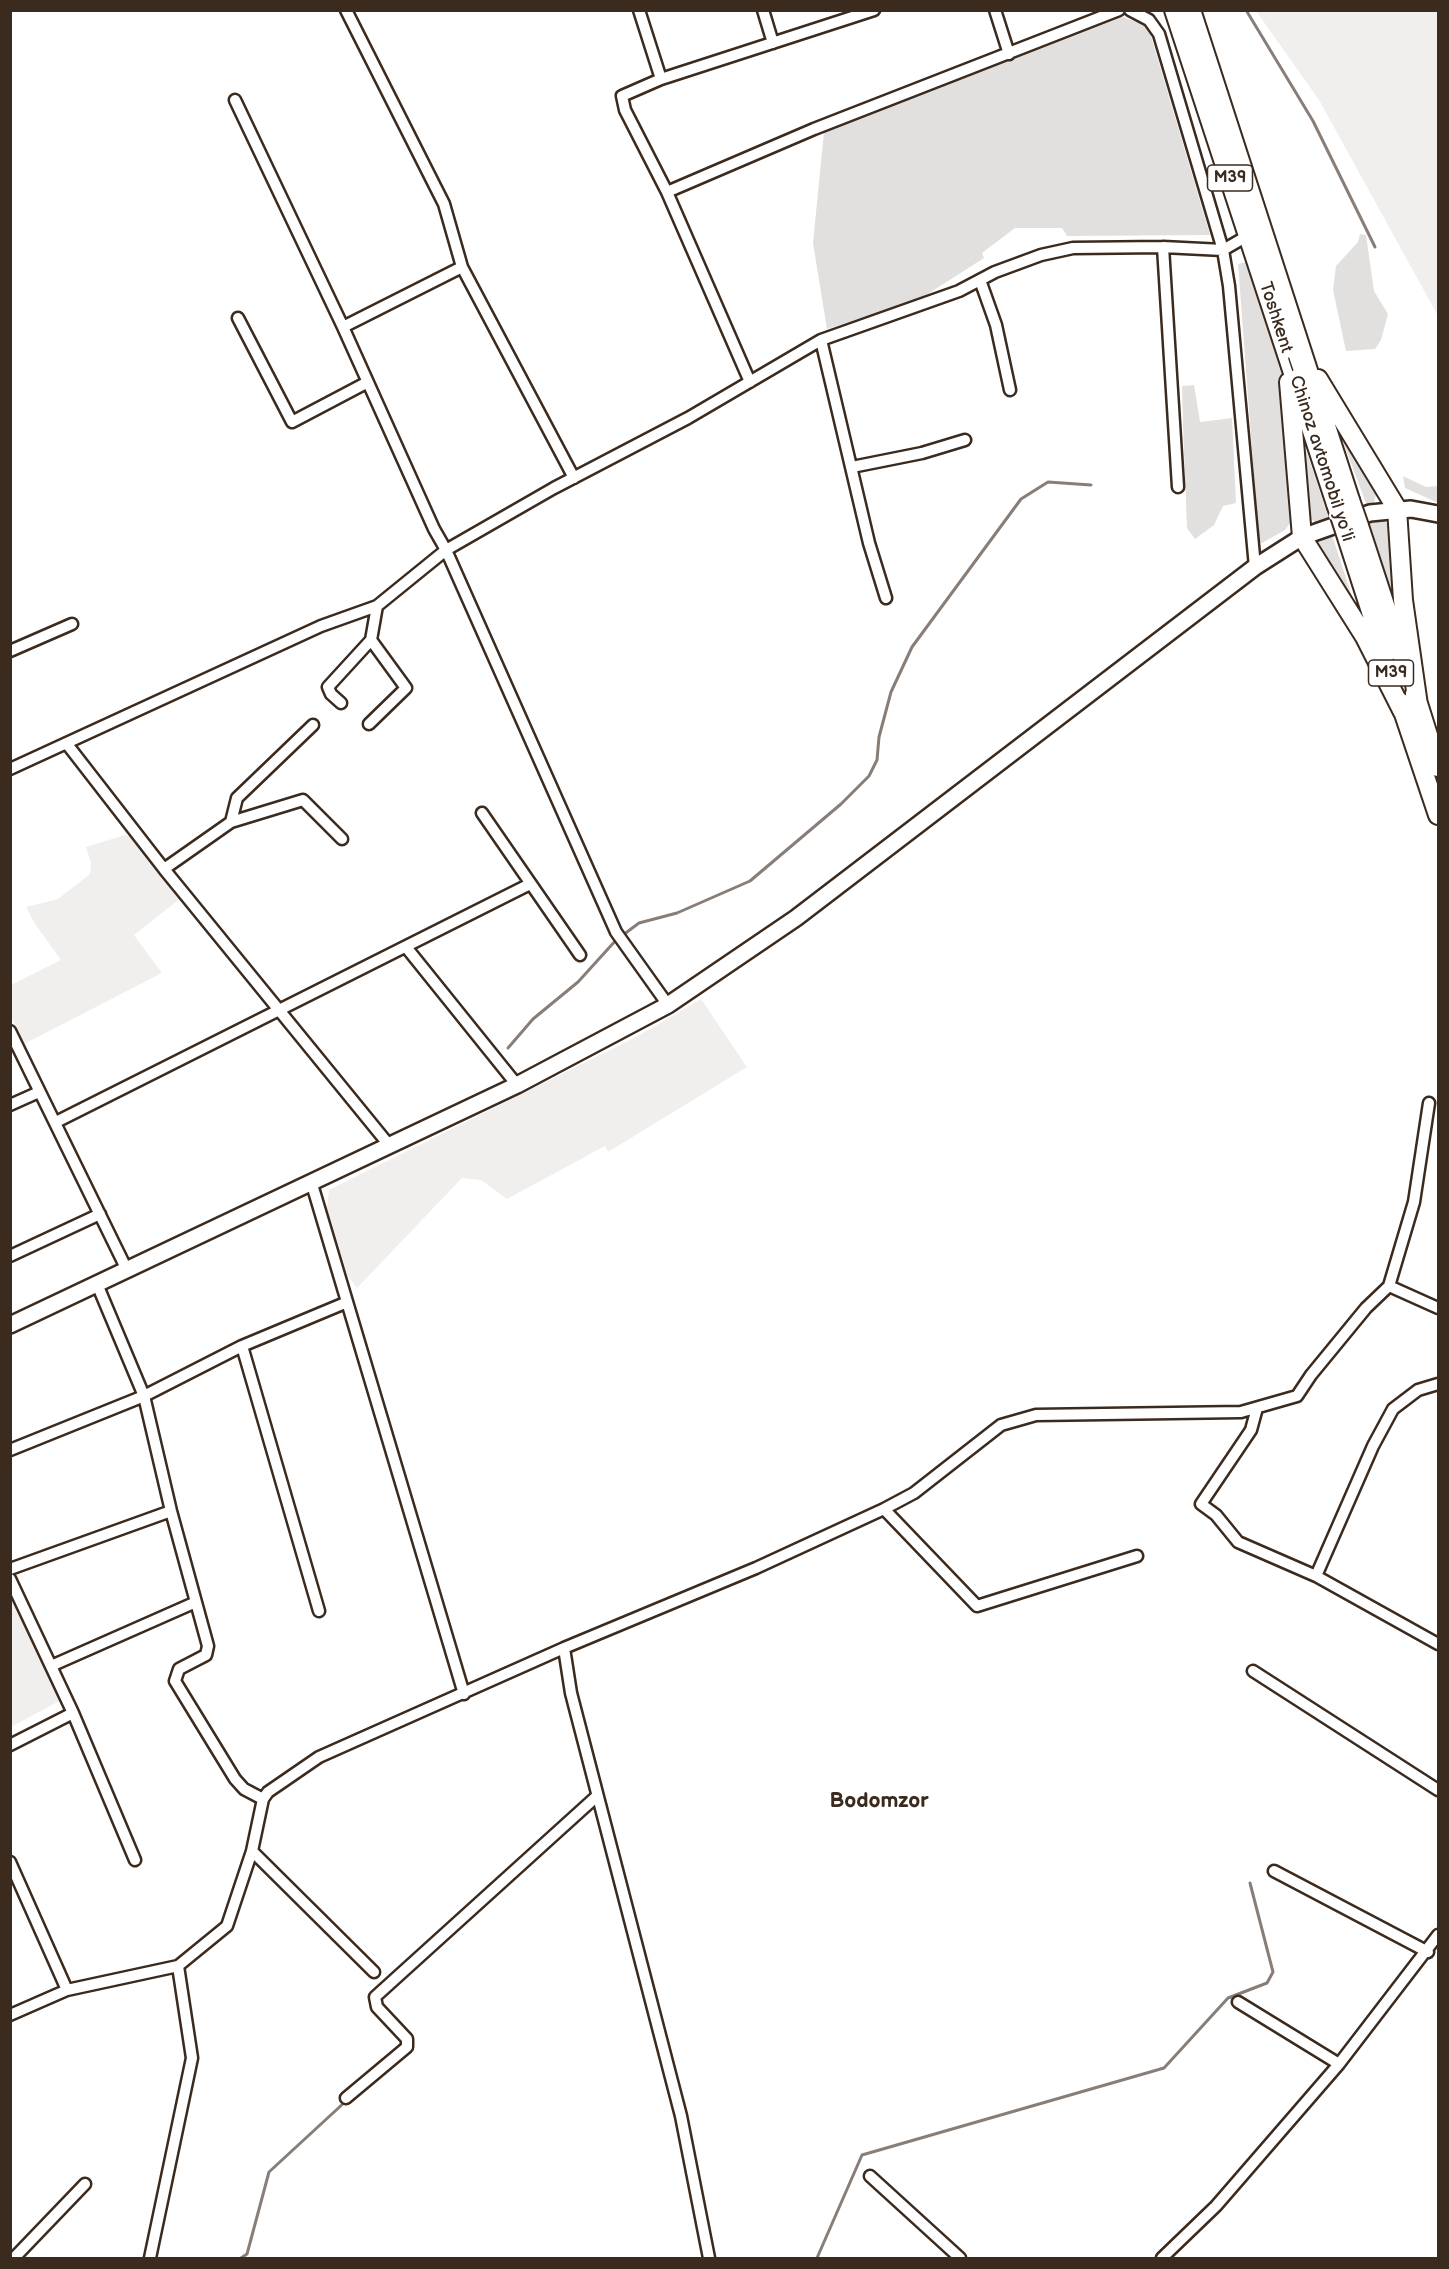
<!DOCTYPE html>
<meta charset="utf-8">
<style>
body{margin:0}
#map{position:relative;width:1449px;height:2269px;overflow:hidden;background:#fff;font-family:"Balsamiq Sans",sans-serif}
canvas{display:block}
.frame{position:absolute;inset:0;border:12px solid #3b2a1e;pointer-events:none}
</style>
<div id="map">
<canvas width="1449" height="2269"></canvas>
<div class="frame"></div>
</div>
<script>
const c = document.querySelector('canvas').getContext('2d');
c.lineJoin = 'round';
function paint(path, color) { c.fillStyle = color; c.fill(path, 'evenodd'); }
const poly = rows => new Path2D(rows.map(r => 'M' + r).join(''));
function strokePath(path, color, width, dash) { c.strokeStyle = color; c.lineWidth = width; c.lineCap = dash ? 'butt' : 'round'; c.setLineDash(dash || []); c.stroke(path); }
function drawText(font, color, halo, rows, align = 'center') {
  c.font = font + ' "Balsamiq Sans",sans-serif'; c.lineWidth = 4.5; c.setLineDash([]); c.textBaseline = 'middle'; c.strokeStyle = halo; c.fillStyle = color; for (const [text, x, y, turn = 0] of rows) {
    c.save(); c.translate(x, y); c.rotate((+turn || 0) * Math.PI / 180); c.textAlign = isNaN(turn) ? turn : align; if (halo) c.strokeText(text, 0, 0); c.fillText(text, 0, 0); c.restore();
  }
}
paint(poly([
 [1256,11,1438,11,1438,316,1319,100],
 [125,835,135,838,181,898,134,935,162,973,24,1044,11,1017,11,985,61,960,35,924,26,907,58,899,90,874,91,863,86,847],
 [701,999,747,1067,608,1152,605,1146,507,1199,481,1180,462,1178,357,1288,348,1276,327,1209,329,1190,638,1036],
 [10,1589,63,1699,11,1727,10,1727]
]), '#f1efee');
paint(poly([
 [1123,17,1148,26,1210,235,1067,236,1062,228,1015,228,982,253,984,258,920,299,827,329,813,243,824,132],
 [1360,234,1366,235,1374,291,1388,314,1381,340,1375,349,1346,351,1333,290,1336,266,1358,242],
 [1246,262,1282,369,1293,519,1285,530,1262,543,1259,542,1238,264],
 [1194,385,1200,422,1232,418,1236,503,1223,506,1214,525,1195,539,1187,528,1183,425,1182,386],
 [1332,412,1371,480,1376,494,1374,503,1367,506],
 [1294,414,1330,522,1317,524,1307,515],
 [1403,476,1426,487,1438,486,1438,503,1405,488],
 [1371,519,1384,519,1391,530,1395,601,1370,524],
 [1332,535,1362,627,1318,551,1318,543]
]), '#e2e0de');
strokePath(poly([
 [1246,10,1313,121,1375,247],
 [623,935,639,923,677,913,750,881,841,804,869,776,877,760,879,737,891,692,912,647,1021,499,1048,482,1091,485],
 [508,1048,533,1019,578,982,617,939],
 [241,2258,247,2254,269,2172,346,2101],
 [817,2258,862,2155,1164,2068,1228,1998,1267,1983,1273,1972,1250,1883]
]), '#887e77', 3);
const minor = poly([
 [346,10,444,204,462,267,574,478],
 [639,10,661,79],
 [763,10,773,43],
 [995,10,1009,54],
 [1130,10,1149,20,1159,34,1223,250,1229,286,1255,567],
 [235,100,343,327,434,529,446,550,616,932,668,1005],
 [667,192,814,129,1119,10],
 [1163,247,1178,487],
 [980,280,996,325,1010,390],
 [238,318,292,422,366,383],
 [343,327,462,267],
 [821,340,869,543,886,598],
 [750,382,667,192,625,110,622,96,661,79,874,10],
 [852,467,922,453,965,440],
 [10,651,72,624],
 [341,703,331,694,328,687,371,640,377,606],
 [369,724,406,688,371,640],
 [67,744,164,869,389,1145],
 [10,769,321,626,377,606,446,550,554,488,688,418,821,340,959,291,995,272,1041,255,1073,248,1163,247,1223,250,1249,235],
 [482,813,580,955],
 [231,822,237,798,313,725],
 [164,869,231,822,303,800,342,839],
 [406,947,517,1085],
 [10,1031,127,1270],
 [10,1105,39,1092],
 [56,1122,530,884],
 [311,1181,464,1694],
 [10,1256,100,1214],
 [97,1284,144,1396,171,1511,208,1646,206,1655,179,1669,175,1681,235,1779,244,1789,263,1799],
 [1389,1286,1438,1308],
 [242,1346,319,1611],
 [1257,1408,1251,1430,1201,1504,1216,1515,1238,1542,1316,1576,1438,1644],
 [10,1450,144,1396,242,1346,345,1303],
 [884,1509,977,1606,1137,1556],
 [10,1569,171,1511],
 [1316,1576,1373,1446,1393,1409,1418,1390,1438,1384],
 [10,1579,73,1713,135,1860],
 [564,1648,571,1693,681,2116,709,2258],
 [51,1666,196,1602],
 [1253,1671,1438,1790],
 [10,1745,73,1713],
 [252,1851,374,1972],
 [10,1862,67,1990],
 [1274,1871,1428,1952],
 [1238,2002,1339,2064],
 [10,2015,67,1990,178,1966,227,1926,252,1851,263,1799,268,1792,319,1757,564,1648,756,1568,884,1509,914,1493,1001,1425,1036,1415,1241,1412,1297,1396,1311,1375,1366,1308,1389,1286,1414,1202,1429,1103],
 [346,2098,407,2047,407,2039,377,2007,375,1997,597,1796],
 [870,2176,960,2258],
 [14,2258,85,2184],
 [150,2258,192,2058,178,1966],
 [1162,2258,1216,2206,1339,2064,1438,1935]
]);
const secondary = poly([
 [10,1325,517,1085,668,1005,796,918,1255,567,1302,537,1370,513,1411,509,1438,514]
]);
const trunk = poly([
 [1174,10,1336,504],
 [1191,10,1350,500],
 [1318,379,1397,509,1403,600,1418,705],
 [1289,382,1302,537,1365,637,1403,712],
 [1359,526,1401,654],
 [1345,531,1385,655],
 [1415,694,1438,767],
 [1400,702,1438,815]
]);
strokePath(minor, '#3b2a1e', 15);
strokePath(secondary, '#3b2a1e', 20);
strokePath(trunk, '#3b2a1e', 22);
strokePath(minor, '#fff', 10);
strokePath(secondary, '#fff', 15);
strokePath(trunk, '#fff', 18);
const trunkBridge = poly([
 [1350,500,1359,526],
 [1336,504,1345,531]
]);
strokePath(trunkBridge, '#3b2a1e', 22, []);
strokePath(trunkBridge, '#fff', 18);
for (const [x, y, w] of [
 [1230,178,45],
 [1391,673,45]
]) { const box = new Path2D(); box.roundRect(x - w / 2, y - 13, w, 26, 4.5); c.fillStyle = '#fff'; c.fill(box); strokePath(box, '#3b2a1e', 1.5); }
drawText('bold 16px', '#3b2a1e', null, [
 ["M39",1230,178],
 ["M39",1391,673]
]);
drawText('18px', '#3b2a1e', '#fff', [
 ["Toshkent — Chinoz avtomobil yoʻli",1306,412,72]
]);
drawText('bold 21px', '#3b2a1e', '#fff', [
 ["Bodomzor",879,1802]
]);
</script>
